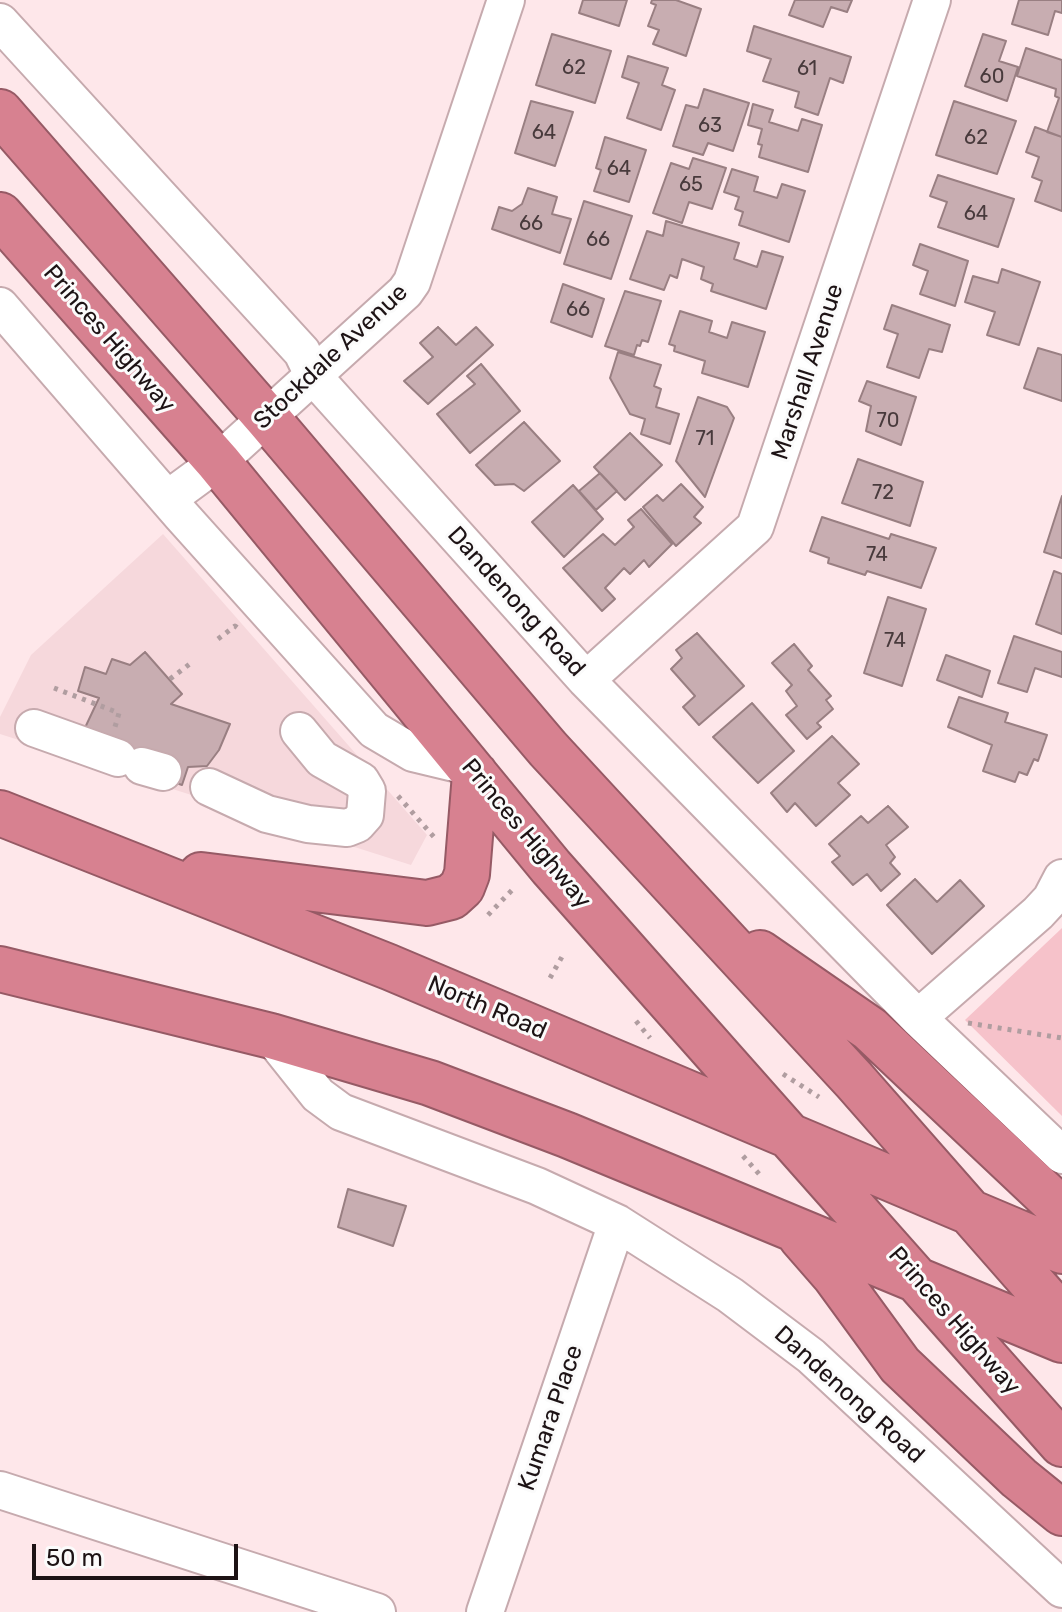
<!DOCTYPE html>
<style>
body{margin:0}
#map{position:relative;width:1062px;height:1612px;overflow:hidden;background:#fee7ea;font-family:Rubik,sans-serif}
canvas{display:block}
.scale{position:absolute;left:32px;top:1544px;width:206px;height:36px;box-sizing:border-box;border:4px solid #1d1315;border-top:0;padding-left:10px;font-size:24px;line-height:28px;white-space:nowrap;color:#1d1315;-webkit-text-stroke:6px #fbfbfb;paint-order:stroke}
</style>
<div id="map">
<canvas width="1062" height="1612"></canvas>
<div class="scale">50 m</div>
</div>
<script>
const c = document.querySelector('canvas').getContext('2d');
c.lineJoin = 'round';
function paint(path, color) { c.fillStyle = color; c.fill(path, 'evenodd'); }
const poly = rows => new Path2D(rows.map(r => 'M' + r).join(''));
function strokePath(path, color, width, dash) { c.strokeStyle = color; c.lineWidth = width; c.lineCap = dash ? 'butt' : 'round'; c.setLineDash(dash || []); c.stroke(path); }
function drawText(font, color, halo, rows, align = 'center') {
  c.font = font + ' Rubik,sans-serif'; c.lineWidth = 6; c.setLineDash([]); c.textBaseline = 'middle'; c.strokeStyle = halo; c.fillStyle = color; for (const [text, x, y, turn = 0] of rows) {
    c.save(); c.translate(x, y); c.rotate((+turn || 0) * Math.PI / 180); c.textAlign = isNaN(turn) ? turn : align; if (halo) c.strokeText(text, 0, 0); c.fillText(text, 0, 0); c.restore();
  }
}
paint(poly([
 [163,534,427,835,411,865,0,734,0,717,31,655]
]), '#f6d8dc');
paint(poly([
 [1062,928,1062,1116,965,1020]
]), '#f6c2ca');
const building = poly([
 [583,0,627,0,619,26,579,13,583,0],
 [652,0,676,0,701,9,686,56,653,44,659,30,648,26,656,5,651,3,652,0],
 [795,0,852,0,847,12,831,7,823,27,789,15,795,0],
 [1019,0,1062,0,1062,13,1055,11,1048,35,1012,24,1019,0],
 [754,26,851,57,843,83,830,78,818,115,795,107,799,92,763,81,771,59,747,51,754,26],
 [552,34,611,51,595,103,536,85,552,34],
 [983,34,1006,41,999,61,1018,67,1007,101,965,86,983,34],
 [1026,48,1062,60,1062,137,1047,132,1059,98,1055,96,1056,89,1017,76,1026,48],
 [628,56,668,68,662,85,675,90,661,130,627,118,639,83,622,77,628,56],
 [704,89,749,103,733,151,708,143,703,155,673,146,686,105,698,108,704,89],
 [531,101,573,112,555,166,515,153,531,101],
 [954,101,1016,121,997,174,936,155,954,101],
 [753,104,773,110,769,122,798,131,802,119,822,125,808,172,759,157,762,145,758,144,762,129,748,125,753,104],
 [1035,127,1062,137,1062,211,1035,201,1042,181,1032,177,1039,157,1026,152,1035,127],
 [605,137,646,150,629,202,594,191,601,170,596,168,605,137],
 [693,158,726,168,712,209,689,202,682,223,653,213,671,163,689,169,693,158],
 [732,169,758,177,754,191,777,198,782,184,805,191,789,242,739,225,743,212,735,209,739,197,724,192,732,169],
 [938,175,1014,199,998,247,938,227,947,202,930,196,938,175],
 [528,188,557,197,552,214,571,219,560,253,492,229,499,207,512,211,522,204,528,188],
 [584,201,632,216,611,279,564,264,584,201],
 [666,221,739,243,734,259,757,267,762,251,783,257,766,309,711,291,713,284,701,279,704,267,682,259,677,278,670,275,664,290,630,279,647,231,663,236,666,221],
 [920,244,968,261,955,306,920,294,928,271,913,265,920,244],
 [1002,269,1040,282,1019,345,987,335,995,312,965,302,973,276,998,283,1002,269],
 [563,284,604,299,592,337,551,322,563,284],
 [625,291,661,301,648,342,642,340,640,346,637,345,634,355,605,346,625,291],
 [892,305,950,325,942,352,929,349,919,378,887,367,898,334,884,329,892,305],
 [680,311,712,321,709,332,727,338,732,322,765,332,748,387,702,373,705,361,674,351,675,346,669,344,680,311],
 [438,327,456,345,476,327,493,345,428,404,404,381,433,357,420,343,438,327],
 [1038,348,1062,355,1062,401,1024,388,1038,348],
 [618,352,661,365,654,386,661,389,656,407,679,414,670,444,641,434,645,419,630,414,610,378,618,352],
 [481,364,520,411,470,453,437,414,475,384,467,376,481,364],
 [867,381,916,397,901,445,866,431,871,406,859,401,867,381],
 [698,397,727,407,734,418,705,497,676,461,698,397],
 [524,422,560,461,524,491,514,484,495,485,476,465,524,422],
 [630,433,662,465,625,500,594,467,630,433],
 [858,459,923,482,910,526,842,503,858,459],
 [600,473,617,491,596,510,579,491,600,473],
 [681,484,703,507,694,517,701,523,676,546,643,507,657,495,663,501,681,484],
 [573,485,603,519,564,557,532,522,573,485],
 [1062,496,1062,558,1044,552,1062,496],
 [641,509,672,544,649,567,644,560,630,574,624,568,605,588,615,599,602,611,563,568,603,534,615,545,634,527,628,520,641,509],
 [822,517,889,539,891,534,936,548,921,588,867,571,865,575,828,563,829,558,810,551,822,517],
 [1054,571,1062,574,1062,634,1036,624,1054,571],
 [888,597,926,609,902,686,864,673,888,597],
 [697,633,744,686,699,725,683,707,695,696,671,669,682,658,676,650,697,633],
 [1014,636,1062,652,1062,677,1035,668,1027,692,998,683,1014,636],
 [794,644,812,666,808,670,831,696,826,700,833,709,817,723,821,727,807,739,786,715,797,706,786,691,792,685,772,663,794,644],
 [145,652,182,694,171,704,230,724,219,750,207,766,188,767,182,785,162,778,83,732,99,698,78,691,85,667,106,674,112,659,130,665,145,652],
 [946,655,990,671,982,697,937,680,946,655],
 [959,697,1008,713,1005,722,1047,735,1038,761,1034,759,1027,775,1019,772,1015,782,983,771,992,745,948,727,959,697],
 [752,703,794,751,758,783,713,737,752,703],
 [832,736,859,764,838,783,850,795,816,826,795,803,787,812,771,793,832,736],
 [888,806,908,827,886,845,895,857,890,863,900,874,881,891,867,874,853,885,832,862,840,856,829,844,861,816,868,823,888,806],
 [915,879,937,902,960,880,984,906,932,954,887,905,915,879],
 [348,1189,406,1206,393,1246,338,1227,348,1189]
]);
paint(building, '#c8adb1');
strokePath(building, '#997f82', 2);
const minor = poly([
 [0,22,302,352,314,377,586,680,918,1018,1062,1155],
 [0,306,181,515,374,730,413,753,467,766],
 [169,498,218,462,405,292,412,282,506,0],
 [586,680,755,527,932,0],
 [34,728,118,758],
 [142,766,163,772],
 [209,787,267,814,308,824,347,828,357,824,365,815,367,791,361,781,322,759,299,731],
 [918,1018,1038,913,1051,899,1062,878],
 [271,1036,318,1095,341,1112,537,1186,617,1223,730,1295,811,1356,1062,1589],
 [0,1490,377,1612],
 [485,1612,617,1223]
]);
const highway = poly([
 [0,112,267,418,548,749,854,1080,1062,1317],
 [0,215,218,462,551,867,1062,1444],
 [0,813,389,967,1062,1251],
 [201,875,427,903,451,897,462,887,467,874,475,774],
 [760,953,870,1029,1062,1210],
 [0,969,271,1036,430,1083,567,1135,1062,1340],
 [801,1237,835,1276,900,1365,1019,1478,1062,1513]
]);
strokePath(minor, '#c6aaae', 40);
strokePath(highway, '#965a65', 48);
strokePath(poly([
 [218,639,235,626,239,629],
 [170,679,191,663],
 [54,688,119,713,115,727],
 [398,796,434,837],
 [488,915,515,887],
 [550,978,563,955],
 [636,1021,650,1038],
 [968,1023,1062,1038],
 [783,1074,819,1097],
 [743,1156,760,1175]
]), '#b09da0', 5, [4, 6]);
strokePath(minor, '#fff', 36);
strokePath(highway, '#d78190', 44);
drawText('20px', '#483a3c', null, [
 ["62",574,68],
 ["61",807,69],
 ["60",992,77],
 ["63",710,126],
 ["64",544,133],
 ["62",976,138],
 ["64",619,169],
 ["65",691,185],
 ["64",976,214],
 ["66",531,224],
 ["66",598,240],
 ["66",578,310],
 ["70",888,421],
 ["71",705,439],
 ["72",883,493],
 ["74",877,555],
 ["74",895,641]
]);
drawText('24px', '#1d1315', '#fbfbfb', [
 ["Princes Highway",109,339,49],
 ["Stockdale Avenue",331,357,-43],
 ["Marshall Avenue",808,372,-72],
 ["Dandenong Road",516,602,48],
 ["Princes Highway",526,834,50],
 ["North Road",487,1008,23],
 ["Princes Highway",954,1321,49],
 ["Dandenong Road",849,1395,42],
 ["Kumara Place",551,1418,-71]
]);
</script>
